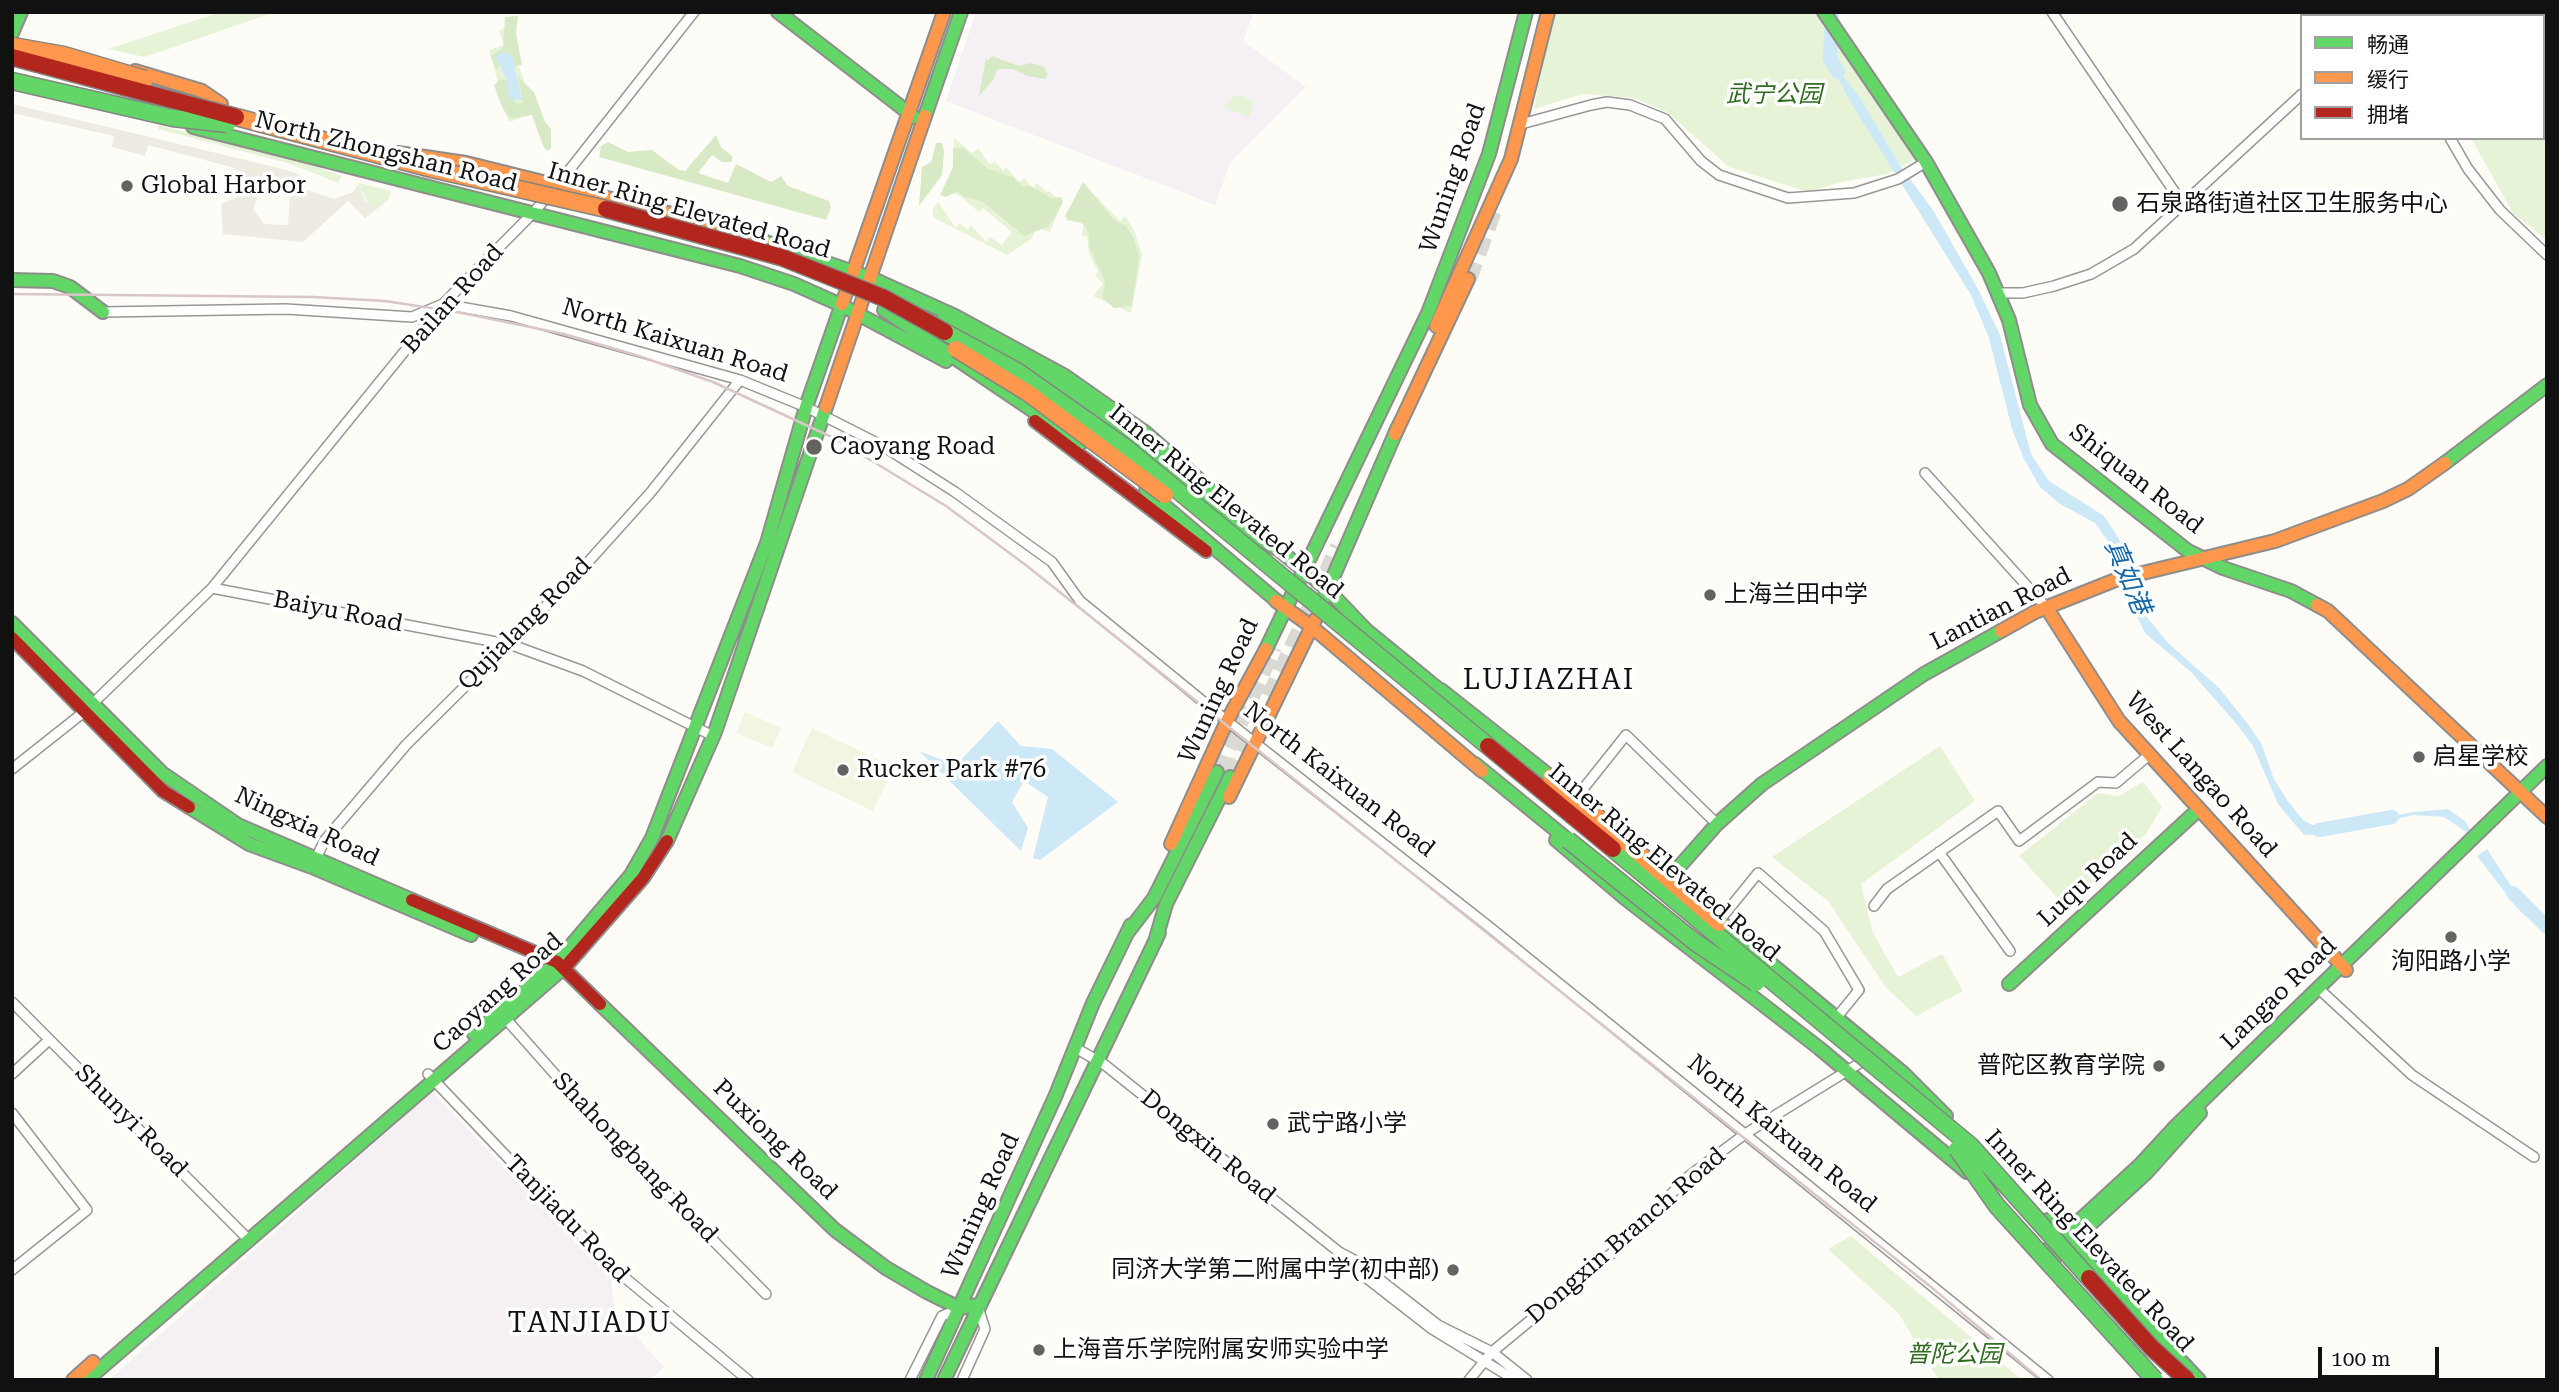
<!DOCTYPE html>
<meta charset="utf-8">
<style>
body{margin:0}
#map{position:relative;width:2559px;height:1392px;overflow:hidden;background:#fdfcf7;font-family:"Roboto Serif","Noto Sans SC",serif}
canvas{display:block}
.frame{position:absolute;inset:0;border:14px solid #111;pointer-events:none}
.legend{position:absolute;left:2300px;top:14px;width:245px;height:126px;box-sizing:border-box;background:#fff;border:2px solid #a0a0a0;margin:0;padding:9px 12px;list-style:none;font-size:21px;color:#111}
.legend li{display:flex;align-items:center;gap:14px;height:35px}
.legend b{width:35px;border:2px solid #a0a0a0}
.scale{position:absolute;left:2318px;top:1347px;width:121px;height:32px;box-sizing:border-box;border:4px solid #111;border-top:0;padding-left:9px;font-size:21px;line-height:24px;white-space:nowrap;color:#111;-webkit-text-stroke:5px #fff;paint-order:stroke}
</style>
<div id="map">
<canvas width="2559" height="1392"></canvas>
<div class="frame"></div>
<ul class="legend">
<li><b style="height:9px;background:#63d668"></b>畅通</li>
<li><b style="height:9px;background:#ff974d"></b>缓行</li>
<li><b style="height:9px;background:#b3261e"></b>拥堵</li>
</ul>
<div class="scale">100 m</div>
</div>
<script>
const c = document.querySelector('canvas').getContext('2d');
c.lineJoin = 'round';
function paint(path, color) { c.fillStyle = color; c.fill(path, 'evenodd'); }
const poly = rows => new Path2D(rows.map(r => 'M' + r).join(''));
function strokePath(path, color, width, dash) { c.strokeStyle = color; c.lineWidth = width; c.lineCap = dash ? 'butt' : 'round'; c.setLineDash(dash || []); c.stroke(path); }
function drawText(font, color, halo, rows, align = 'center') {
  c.font = font + ' "Roboto Serif","Noto Sans SC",serif'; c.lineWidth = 7; c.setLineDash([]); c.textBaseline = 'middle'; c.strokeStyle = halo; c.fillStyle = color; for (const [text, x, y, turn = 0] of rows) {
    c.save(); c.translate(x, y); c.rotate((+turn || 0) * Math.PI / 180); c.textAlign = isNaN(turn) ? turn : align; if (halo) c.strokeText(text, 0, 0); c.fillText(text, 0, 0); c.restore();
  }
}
paint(poly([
 [976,12,1254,12,1243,41,1306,87,1230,163,1215,205,946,101],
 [432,1092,611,1280,615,1313,664,1367,650,1380,110,1379]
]), '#f5f0f3');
paint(poly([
 [221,12,275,12,145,57,108,49],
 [1551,12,1817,12,1916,159,1887,174,1842,182,1808,192,1729,167,1667,112,1634,98,1582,94,1534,109],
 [506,27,535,113,509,122,489,50,504,45,499,30],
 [1233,96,1242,96,1254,102,1249,117,1224,107],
 [2543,121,2547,124,2547,240,2513,213,2471,138,2543,138],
 [158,125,314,166,342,176,338,183,291,164,158,129],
 [954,138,972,153,978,148,990,165,994,161,1003,170,1006,167,1019,182,1024,178,1033,188,1037,183,1047,192,1049,191,1062,203,1050,232,1037,228,1031,239,1007,255,933,217,933,208,938,202,956,228,960,223,968,230,971,225,986,242,990,237,1002,245,1012,232,983,208,979,212,959,195,946,192,952,183],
 [359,183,391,191,389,199,377,209,369,206],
 [1085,185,1120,221,1125,216,1134,230,1142,255,1131,313,1093,296,1103,284,1095,275,1098,271,1089,253,1087,237,1082,236,1083,224,1066,220],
 [1940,746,1975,801,1861,884,1873,933,1898,977,1942,954,1963,991,1916,1016,1885,986,1828,901,1772,857],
 [2143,782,2162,807,2146,834,2066,907,2019,856,2098,793,2119,796],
 [1851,1236,2022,1380,1939,1380,1899,1314,1828,1249]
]), '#e7f3d7');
paint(poly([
 [518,16,516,34,522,65,515,66,509,60,502,60,497,70,491,56,503,48,505,17],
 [992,56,1019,66,1031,63,1044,67,1048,74,1045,79,1027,76,1013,69,997,69,994,79,979,96,986,58,988,61],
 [518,77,534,92,545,122,551,129,551,148,548,151,544,148,532,115,512,118,506,114,500,102,494,85,500,79,507,80,516,104,523,103],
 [716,135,721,147,732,156,732,162,722,162,712,155,698,173,728,183,736,164,771,182,781,176,788,186,829,201,831,208,826,220,599,157,601,146,608,142,628,152,652,150,679,170,685,171],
 [936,143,942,143,944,152,942,175,919,206,922,167,931,162],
 [953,148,963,148,987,168,1014,178,1023,187,1030,186,1051,198,1061,197,1063,202,1049,226,1024,236,982,201,964,197,957,191,946,197,940,195,953,167],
 [1083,182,1113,219,1126,226,1134,239,1139,257,1132,306,1114,308,1102,298,1105,281,1090,249,1088,230,1082,222,1068,220,1065,216]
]), '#d8eac5');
paint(poly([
 [745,712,781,728,772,748,736,733],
 [812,728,894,767,873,811,792,772]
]), '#f0f6e1');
paint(poly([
 [12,104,287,170,304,177,301,188,334,199,353,192,359,183,365,201,377,209,365,218,348,201,303,242,223,234,221,204,236,198,241,184,235,168,148,145,145,156,112,147,114,136,12,113],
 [273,190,290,193,288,225,264,224,253,209,258,197]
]), '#edebe2');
paint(poly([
 [1826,27,1831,33,1830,59,1860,98,1901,167,1933,210,1978,289,2000,335,2031,454,2049,481,2104,516,2119,539,2137,598,2146,616,2168,643,2219,688,2248,724,2261,743,2274,779,2287,800,2303,820,2312,825,2338,826,2414,812,2448,809,2465,821,2471,831,2468,833,2444,817,2413,815,2338,833,2304,835,2292,821,2278,804,2253,746,2239,727,2192,673,2145,633,2127,597,2110,544,2095,523,2060,504,2040,487,2024,459,2012,429,1989,338,1971,295,1851,103,1828,59],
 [502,52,512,55,522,100,509,99,507,80,496,57],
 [998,721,1021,746,1052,749,1118,802,1040,860,1033,858,1048,797,1024,781,1012,802,1028,828,1021,851,919,751,956,765],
 [2487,849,2524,906,2547,927,2547,935,2517,908,2477,856]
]), '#cde8f7');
strokePath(poly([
 [1832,12,1830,59,1838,72],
 [2319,830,2392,817],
 [2513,893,2547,927]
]), '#cde8f7', 14);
strokePath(poly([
 [1468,279,1494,208],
 [1270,697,1339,547],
 [1217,772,1273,647],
 [1230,777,1250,741]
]), '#dad9d4', 18, [18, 9]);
const street = poly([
 [2052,12,2182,203],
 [2375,12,2377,16],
 [2388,16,2392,12],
 [1521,124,1591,105,1607,102,1630,105,1665,119,1701,161,1719,175,1788,198,1854,193,1898,179,1926,162],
 [2450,138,2468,169,2500,210,2547,255],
 [1998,293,2023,293,2054,286,2091,274,2134,249,2302,94],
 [103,312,286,309,412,317,443,304,511,316,740,380,806,407,883,446,955,492,1052,562,1080,601,1227,721,1487,925,2048,1380],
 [1925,473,2046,607],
 [212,588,443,304,534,212,567,173,694,12],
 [12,769,84,712,212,588,512,645,583,671,713,736],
 [1579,794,1626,735,1717,824],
 [1939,852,2010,951],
 [314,862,325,840,406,745,572,580,651,492,740,380],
 [1874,906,1887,889,1998,811,2019,841,2098,782,2116,783,2149,755],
 [1719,921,1758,873,1824,931,1859,990,1837,1017],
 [2318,988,2412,1075,2534,1157],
 [12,1002,249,1240],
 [506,1019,607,1133,766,1294],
 [1074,1047,1105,1065,1339,1252,1356,1261,1438,1325,1492,1352,1527,1380],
 [12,1074,49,1040],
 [428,1074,612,1267,748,1380],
 [12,1113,87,1210,12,1270],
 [1340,1253,1346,1262,1432,1329,1515,1380],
 [910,1380,942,1316,958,1309],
 [962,1380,985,1329,978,1307],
 [1469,1380,1492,1352,1618,1248,1689,1176,1745,1134,1868,1058]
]);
const fast = poly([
 [778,12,914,117],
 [1824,12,1926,162,1989,273,2009,320,2030,405,2052,444,2188,551,2223,568,2291,591,2317,605],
 [12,33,21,12],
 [925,116,961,12],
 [193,127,740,266,794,284,841,305,946,361],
 [763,241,871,278,955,316,1065,376,1146,433,1245,520],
 [12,280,53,281,70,287,103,312],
 [884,310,1081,443],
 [941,321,991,344,1082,400,1246,530,1275,548],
 [2445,463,2547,385],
 [1146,490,1284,607],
 [1268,541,1327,589,1366,630,1448,697],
 [1324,598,1398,427],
 [12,623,162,773,238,825,412,900],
 [1266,649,1428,313,1489,154,1526,12],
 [1441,690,1551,777],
 [1475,764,1568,840],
 [189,807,249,844,312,867,471,935],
 [1556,840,1626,899,1819,1048,1967,1172],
 [667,841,715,732,826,407],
 [1664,884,1717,824,1762,784,1924,674,2001,631],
 [1712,915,1903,1073,1946,1116],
 [1128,932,1154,898,1217,772],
 [1155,942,1166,904,1230,777],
 [2009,984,2199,809],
 [600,1004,835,1230,886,1268,927,1292,959,1308,978,1305],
 [474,1034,557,962,631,875,652,838,767,543,806,407,842,304],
 [2048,1220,2199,1380],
 [2042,1255,2140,1165,2176,1126,2547,766],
 [2049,1262,2147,1172,2200,1113],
 [87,1380,566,966],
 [926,1380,1055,1097,1093,1003,1131,925],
 [944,1380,1159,933]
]);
const slow = poly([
 [135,71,202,91,221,104],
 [398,153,466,163,696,220,763,241],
 [842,304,944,12],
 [1436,326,1511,159,1548,12],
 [826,407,925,116],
 [1395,434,1468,279],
 [1276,601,1312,627,1482,771],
 [2317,605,2328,611,2547,817],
 [2046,607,2119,721,2346,970],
 [2001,631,2035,612,2118,579,2275,541,2383,501,2408,489,2445,463],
 [1229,797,1315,620],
 [1171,844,1227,721,1266,649],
 [73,1380,93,1362]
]);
const jam = poly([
 [1035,421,1206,551],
 [12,638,163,791,189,807],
 [412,900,557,962,600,1004],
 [566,966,643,878,667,841]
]);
strokePath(street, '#979795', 12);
strokePath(fast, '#8e8d8b', 16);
strokePath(slow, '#8e8d8b', 16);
strokePath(jam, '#8e8d8b', 16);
strokePath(street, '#fffffe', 9);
strokePath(fast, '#63d668', 12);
strokePath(slow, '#ff974d', 12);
strokePath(jam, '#b3261e', 12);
strokePath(poly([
 [12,294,313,297,385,301,457,312,564,334,639,356,713,382,836,439,946,506,1027,566,1931,1287,2041,1380]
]), '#d9c6c7', 2.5);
const fastBridge = poly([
 [12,81,173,118,227,124],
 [945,332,1017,371,1125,447,1488,746],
 [1568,840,1695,942,1756,983],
 [1613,849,1971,1146,2089,1278],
 [1957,1149,1997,1206,2155,1380]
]);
const slowBridge = poly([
 [13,46,64,55,145,79],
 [236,117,432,169,606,209],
 [956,349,1028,393,1165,495],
 [1551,777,1719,923]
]);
const jamBridge = poly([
 [12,57,236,117],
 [606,209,781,257,884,298,945,332],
 [1488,746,1613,849],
 [2089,1278,2152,1348,2187,1380]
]);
strokePath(fastBridge, '#858482', 19, []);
strokePath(slowBridge, '#858482', 19, []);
strokePath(jamBridge, '#858482', 19, []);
strokePath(fastBridge, '#63d668', 16);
strokePath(slowBridge, '#ff974d', 16);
strokePath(jamBridge, '#b3261e', 16);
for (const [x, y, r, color] of [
 [127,186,7,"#646362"],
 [2120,204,9,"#646362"],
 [814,447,9,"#646362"],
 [1710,595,7,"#646362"],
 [2419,757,7,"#646362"],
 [843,770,7,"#646362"],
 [2451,937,7,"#646362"],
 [2159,1066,7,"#646362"],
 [1273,1124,7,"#646362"],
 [1453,1270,7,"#646362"],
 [1039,1350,7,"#646362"]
]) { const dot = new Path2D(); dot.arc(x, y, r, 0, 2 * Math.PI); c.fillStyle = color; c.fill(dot); strokePath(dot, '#fff', 2.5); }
drawText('italic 24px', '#2f6b1f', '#fff', [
 ["武宁公园",1774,95],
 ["普陀公园",1954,1355]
]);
drawText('24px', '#111', '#fff', [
 ["North Zhongshan Road",386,152,14],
 ["Wuning Road",1453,178,-71],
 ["Inner Ring Elevated Road",689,211,16],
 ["Bailan Road",453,299,-48],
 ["North Kaixuan Road",675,341,17],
 ["Shiquan Road",2136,479,38],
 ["Inner Ring Elevated Road",1226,502,39],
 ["Lantian Road",2001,609,-27],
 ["Baiyu Road",338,612,11],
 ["Qujialang Road",525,624,-45],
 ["Wuning Road",1219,691,-65],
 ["West Langao Road",2201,775,48],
 ["North Kaixuan Road",1339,780,38],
 ["Ningxia Road",307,827,25],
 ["Inner Ring Elevated Road",1664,863,40],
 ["Luqu Road",2088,880,-43],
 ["Caoyang Road",498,993,-42],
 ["Langao Road",2279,994,-44],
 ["Shunyi Road",131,1121,45],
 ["North Kaixuan Road",1782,1134,39],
 ["Puxiong Road",775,1140,44],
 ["Dongxin Road",1208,1147,39],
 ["Shahongbang Road",635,1158,46],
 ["Wuning Road",981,1206,-66],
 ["Tanjiadu Road",567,1219,46],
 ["Dongxin Branch Road",1626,1236,-41],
 ["Inner Ring Elevated Road",2089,1241,47]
]);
drawText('24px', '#111', '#fff', [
 ["Global Harbor",141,186],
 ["石泉路街道社区卫生服务中心",2136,204],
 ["Caoyang Road",830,447],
 ["上海兰田中学",1724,595],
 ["启星学校",2433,757],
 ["Rucker Park #76",857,770],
 ["洵阳路小学",2451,962,"center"],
 ["普陀区教育学院",2145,1066,"right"],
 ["武宁路小学",1287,1124],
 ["同济大学第二附属中学(初中部)",1439,1270,"right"],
 ["上海音乐学院附属安师实验中学",1053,1350]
], 'left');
drawText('italic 26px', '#1768a6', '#fff', [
 ["真如港",2127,577,67]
]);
c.letterSpacing = '2px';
drawText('28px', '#111', '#fff', [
 ["LUJIAZHAI",1549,681],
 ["TANJIADU",590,1324]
]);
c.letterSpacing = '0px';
</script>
